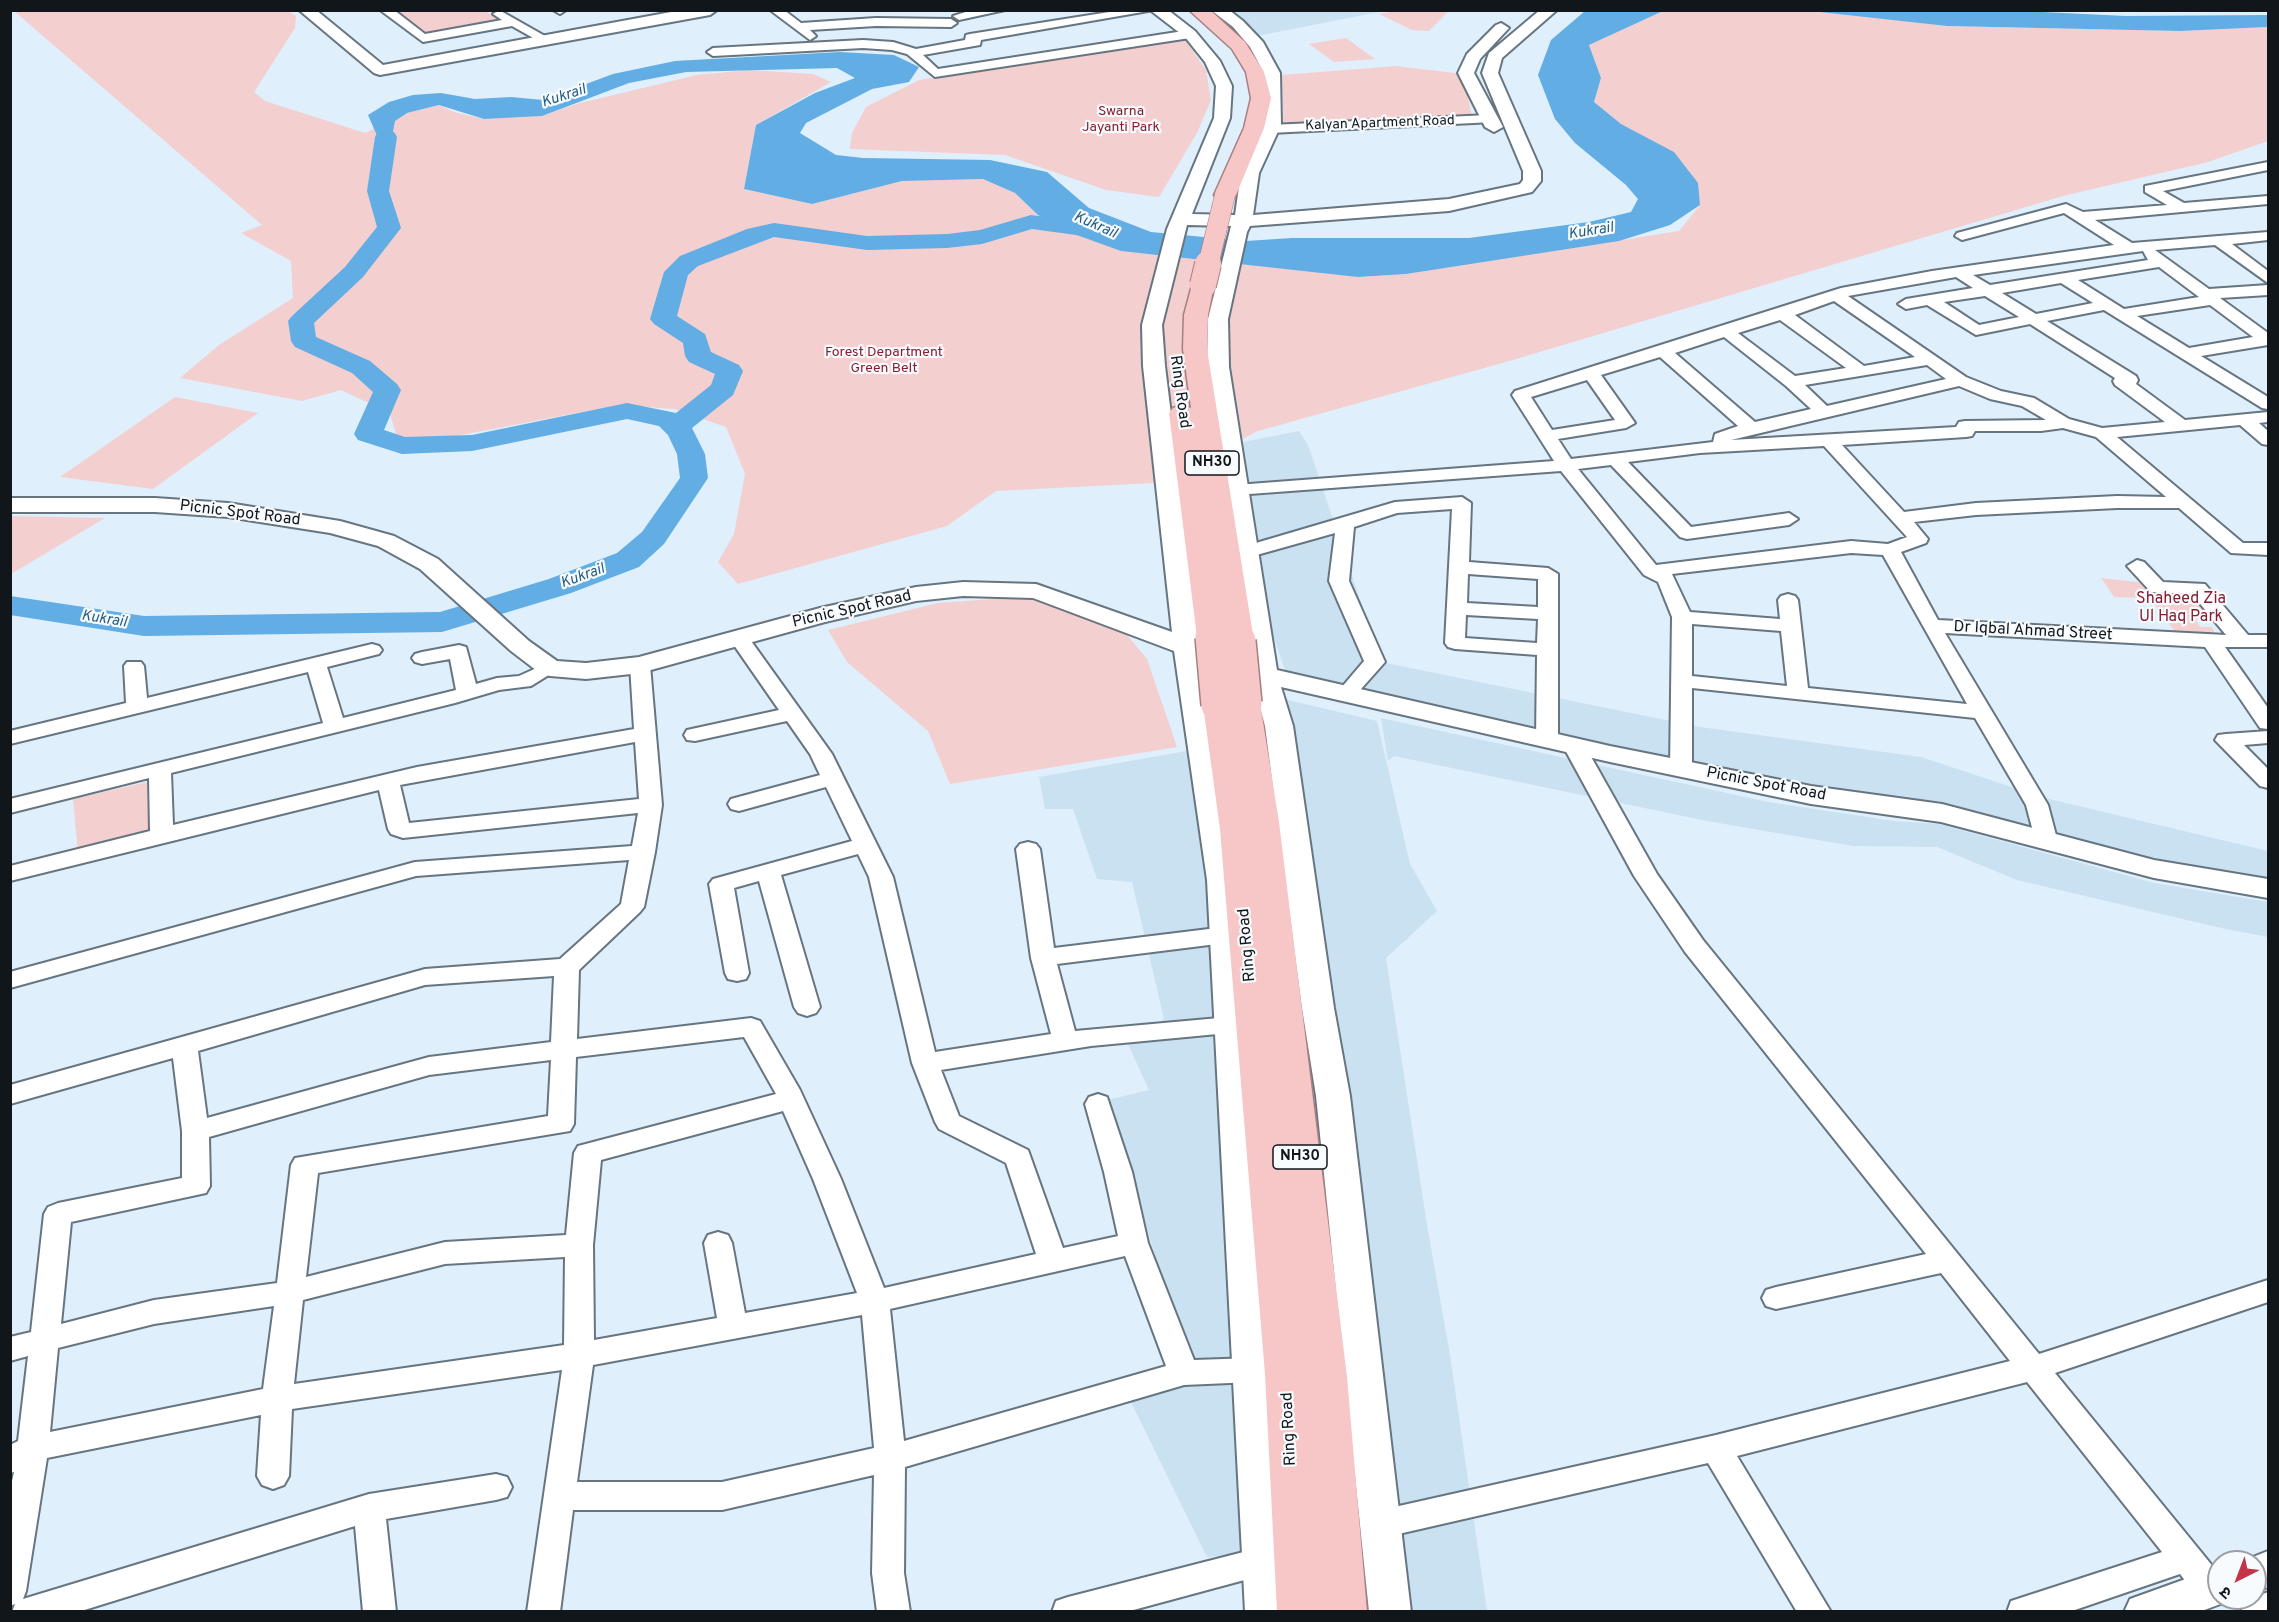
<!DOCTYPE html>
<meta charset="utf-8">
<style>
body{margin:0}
#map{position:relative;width:2279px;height:1622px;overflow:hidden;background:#dfeffc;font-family:Overpass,"Noto Sans Devanagari",sans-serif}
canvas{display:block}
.frame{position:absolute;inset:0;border:12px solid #11161b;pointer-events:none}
.north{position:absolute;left:2207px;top:1550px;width:60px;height:60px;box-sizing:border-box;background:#f7fbfd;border:2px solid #9b9fa3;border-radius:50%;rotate:222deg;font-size:16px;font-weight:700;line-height:24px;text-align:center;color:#11161b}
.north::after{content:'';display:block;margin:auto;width:21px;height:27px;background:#c43348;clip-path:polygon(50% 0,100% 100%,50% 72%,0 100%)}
</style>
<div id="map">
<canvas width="2279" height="1622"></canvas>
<div class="frame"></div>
<div class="north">उ</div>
</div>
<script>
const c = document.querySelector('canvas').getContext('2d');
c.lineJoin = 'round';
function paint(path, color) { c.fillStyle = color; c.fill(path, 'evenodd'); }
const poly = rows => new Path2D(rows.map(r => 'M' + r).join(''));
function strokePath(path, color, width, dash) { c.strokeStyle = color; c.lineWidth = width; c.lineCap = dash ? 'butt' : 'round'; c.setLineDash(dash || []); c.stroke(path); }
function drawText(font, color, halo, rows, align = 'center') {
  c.font = font + ' Overpass,sans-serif'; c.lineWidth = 4.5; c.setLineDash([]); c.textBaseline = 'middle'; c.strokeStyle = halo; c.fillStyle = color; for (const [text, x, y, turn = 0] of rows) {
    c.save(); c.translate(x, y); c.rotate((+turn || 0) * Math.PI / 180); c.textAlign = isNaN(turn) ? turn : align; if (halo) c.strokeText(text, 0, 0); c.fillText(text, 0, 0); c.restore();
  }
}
paint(poly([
 [1225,11,1384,11,1257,36,1253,28],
 [1299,431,1308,445,1381,662,1700,727,1921,757,2045,798,2268,851,2268,886,2152,865,1288,679,1265,612,1245,467,1238,443],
 [1284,699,1377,721,1410,864,1437,911,1386,958,1427,1225,1450,1355,1487,1611,1401,1611],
 [1381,718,1768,802,1894,821,1939,824,2154,883,2268,902,2268,937,2221,928,2017,880,1937,847,1853,846,1707,821,1394,756,1388,761],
 [1192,750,1209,852,1245,1364,1189,1365,1107,1100,1149,1090,1127,1042,1164,1019,1132,882,1097,879,1073,809,1045,809,1039,777],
 [1193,1378,1243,1383,1253,1553,1207,1557,1128,1396]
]), '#cae1f2');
paint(poly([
 [1811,10,1948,26,2180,31,2268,27,2268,141,2208,162,2063,196,1506,362,1258,431,1154,483,996,491,947,526,738,584,718,562,734,534,745,474,726,427,674,409,619,405,445,438,397,438,390,413,341,390,302,401,180,378,219,345,293,298,291,261,241,233,262,225,14,11,288,11,296,16,295,28,254,92,265,101,365,133,407,113,439,105,454,112,484,119,542,116,576,104,697,75,749,70,813,74,831,82,756,125,744,189,812,204,902,181,983,179,1015,193,1038,215,1358,277,1406,274,1679,231,1700,205,1674,152,1621,124,1594,102,1601,78,1589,45,1663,11],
 [394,11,485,11,504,21,427,35],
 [1396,11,1442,11,1447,13,1429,31,1412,30,1379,14],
 [1184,38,1206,70,1211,100,1197,133,1159,197,1106,190,1005,155,850,149,852,133,866,107,919,80],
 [1346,38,1375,59,1334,62,1309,44],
 [1396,66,1463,74,1472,117,1283,126,1282,75],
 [175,397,258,413,153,489,60,477],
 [11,516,105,518,11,574],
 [2101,578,2145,583,2154,593,2190,591,2215,619,2195,619,2200,627,2212,627,2215,634,2177,634,2150,598,2114,597],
 [1008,598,1050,600,1122,629,1147,659,1177,747,950,784,928,731,847,662,828,630,938,603],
 [152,781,160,834,78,854,73,799]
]), '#f4cfd0');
paint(poly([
 [2000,10,2126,16,2268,15,2268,27,2180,31,1947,26,1811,11],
 [1585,11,1663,11,1589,45,1601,78,1594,102,1621,124,1674,152,1698,183,1700,205,1670,225,1619,241,1406,274,1358,277,1121,251,1074,234,1038,215,1015,193,983,179,902,181,812,204,744,189,756,125,815,93,855,78,837,68,686,72,629,83,542,116,484,119,439,105,407,113,395,121,384,178,379,185,378,138,368,115,389,102,413,95,441,93,475,99,511,97,543,100,613,74,675,61,840,52,894,55,919,67,909,82,872,89,806,123,800,133,836,155,863,158,990,160,1047,172,1089,208,1151,232,1246,241,1292,238,1469,238,1589,222,1631,212,1638,199,1626,185,1575,143,1555,119,1538,75,1551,40]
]), '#61ade4');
paint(poly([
 [386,130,394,132,397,137,389,191,401,228,363,277,314,323,316,337,370,361,397,384,401,390,384,430,405,437,472,435,627,403,676,413,711,385,715,374,689,362,685,356,683,343,654,324,650,319,664,272,680,256,747,229,774,223,867,236,947,234,980,230,1031,215,1098,224,1106,226,1110,231,1106,236,1098,238,1032,229,982,244,947,248,867,250,774,237,698,266,688,275,677,316,705,334,711,352,739,365,743,371,733,395,692,428,705,454,708,478,664,544,639,567,571,593,442,632,144,636,10,615,10,596,144,616,440,612,549,579,617,553,642,532,680,478,677,454,668,435,659,426,627,419,472,451,402,454,358,440,354,434,373,392,352,373,295,347,291,341,288,321,292,316,345,267,377,227,367,191,375,137,378,132,386,130]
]), '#61ade4');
const minor = poly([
 [380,10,394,10,425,34,502,20,493,14,499,10,552,40,550,43,542,43,512,26,423,42,380,10],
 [553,10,566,10,560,14,553,10],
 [770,10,784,10,801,23,876,18,951,19,957,23,951,27,876,26,810,30,816,36,810,40,770,10],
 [972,10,1005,10,959,20,953,16,972,10],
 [1122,10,1154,10,981,40,980,45,923,55,938,69,1190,30,1196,34,1190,38,935,77,907,54,892,50,863,48,713,56,707,52,713,48,863,40,893,42,916,49,965,40,966,35,970,34,1122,10],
 [1489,115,1494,116,1494,122,1270,133,1263,129,1270,125,1489,115],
 [2268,162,2268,170,2163,191,2184,203,2268,196,2268,204,2095,220,2132,243,2268,232,2268,240,2232,244,2268,271,2268,283,2215,245,2155,250,2209,289,2268,285,2268,295,2220,298,2268,333,2268,345,2201,356,2268,397,2268,409,2262,408,2104,310,2047,321,2136,376,2138,380,2136,384,2185,420,2268,412,2268,422,2259,423,2268,431,2268,445,2262,444,2240,425,2117,437,2243,543,2268,543,2268,555,2231,553,2179,508,2117,508,1976,515,1914,522,1928,539,1926,543,1901,552,1938,620,2226,635,2192,594,2151,592,2127,566,2137,560,2144,562,2163,582,2205,584,2248,635,2268,635,2268,647,2225,647,2268,708,2268,729,2260,728,2205,647,1945,633,2048,805,2057,839,2054,844,2038,844,2035,839,2026,805,1975,718,1692,688,1692,769,1689,774,1673,774,1670,769,1672,617,1658,582,1644,575,1561,471,1236,495,1227,490,1236,485,1554,461,1512,395,1515,391,1841,288,1932,271,2114,245,2064,213,1962,240,1955,236,1957,233,2066,204,2083,212,2167,205,2145,192,2145,186,2268,162],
 [2143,251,2148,260,1990,285,1973,275,2143,251],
 [2159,267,2199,297,2124,309,2078,280,2159,267],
 [1956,277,1973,288,1906,299,1898,304,1906,309,1927,305,1976,335,2030,324,2115,378,2113,381,2115,385,2165,422,2102,428,2069,419,2034,398,2001,391,1966,377,1848,296,1956,277],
 [2061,283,2093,303,2036,314,2002,293,2061,283],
 [1985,296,2019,317,1979,325,1944,302,1985,296],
 [1834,301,1915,357,1864,366,1795,315,1834,301],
 [2210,305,2253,337,2189,348,2137,316,2210,305],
 [1780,320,1846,368,1795,376,1738,333,1780,320],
 [1724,337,1786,386,1811,409,1755,422,1675,353,1724,337],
 [1660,357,1738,426,1715,434,1713,442,1571,459,1558,439,1626,428,1635,423,1601,375,1660,357],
 [1927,365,1946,379,1827,406,1805,385,1927,365],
 [1587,380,1615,420,1552,430,1531,397,1587,380],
 [1959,386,1990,399,2022,406,2046,420,1965,421,1959,422,1956,427,1731,440,1959,386],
 [2063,428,2096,437,2166,497,2117,496,1976,503,1904,512,1842,445,1966,437,1972,436,1975,431,2041,431,2063,428],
 [1824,446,1907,537,1888,544,1851,541,1656,565,1578,469,1611,465,1680,537,1687,539,1789,525,1798,519,1789,513,1691,527,1628,462,1700,453,1824,446],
 [1851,553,1883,555,1967,704,1808,688,1798,600,1795,596,1788,594,1781,596,1778,600,1780,619,1690,612,1672,574,1851,553],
 [1692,624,1781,631,1787,686,1692,676,1692,624],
 [1462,497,1471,503,1469,562,1548,568,1558,574,1558,740,1555,745,1547,746,1539,745,1536,740,1537,655,1455,649,1448,647,1445,643,1452,509,1397,513,1354,527,1349,581,1385,662,1353,698,1346,700,1339,698,1336,694,1364,661,1329,581,1335,533,1246,558,1236,552,1239,548,1395,502,1462,497],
 [1468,574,1538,579,1538,607,1467,603,1468,574],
 [1466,615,1538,619,1537,643,1465,638,1466,615],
 [739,632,746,634,832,754,893,877,935,1052,1051,1034,1031,958,1016,849,1020,844,1028,842,1036,844,1040,849,1054,948,1225,927,1234,929,1237,935,1234,941,1225,943,1057,964,1075,1031,1230,1017,1239,1020,1243,1026,1239,1032,1091,1046,941,1070,959,1116,1028,1150,1063,1248,1118,1236,1104,1172,1085,1104,1089,1097,1098,1094,1107,1097,1132,1172,1148,1243,1194,1360,1253,1358,1264,1361,1268,1370,1264,1379,1253,1382,1184,1385,905,1467,904,1573,910,1612,877,1612,872,1573,874,1475,722,1510,573,1510,560,1612,527,1612,562,1370,292,1409,289,1476,284,1485,273,1489,262,1485,257,1476,261,1415,47,1458,26,1591,23,1599,369,1494,496,1474,507,1477,512,1487,507,1497,496,1500,386,1519,396,1612,363,1612,355,1526,78,1612,12,1612,15,1604,10,1606,10,1490,14,1472,10,1473,10,1445,18,1441,28,1356,10,1361,10,1337,31,1332,44,1214,48,1207,58,1203,182,1178,182,1131,173,1058,10,1104,10,1085,425,969,560,959,621,904,629,860,416,876,10,988,10,972,415,862,632,846,638,813,403,838,391,834,388,829,379,790,10,881,10,866,150,831,149,778,10,813,10,799,323,723,308,672,10,744,10,731,126,703,124,666,127,662,141,662,144,666,147,698,372,644,379,646,382,650,379,654,327,667,343,718,456,690,450,659,422,664,415,662,412,658,415,654,422,652,459,645,466,647,476,684,497,678,519,676,550,662,557,664,560,668,531,686,499,690,455,703,171,773,173,825,417,767,634,729,630,665,633,661,647,661,650,665,662,805,655,852,644,907,640,912,579,970,577,1039,751,1018,760,1021,800,1090,841,1179,884,1288,1036,1254,1006,1163,939,1129,935,1122,912,1063,869,877,858,854,781,875,820,1007,816,1013,807,1016,798,1013,794,1007,759,881,734,888,749,973,746,979,737,981,728,979,725,973,709,884,713,879,852,841,826,787,739,811,731,809,728,804,731,799,820,775,810,754,787,721,695,741,687,740,684,735,687,730,779,710,729,638,732,634,739,632],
 [635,742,639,799,409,823,400,785,635,742],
 [554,976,551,1042,429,1057,207,1118,198,1051,425,985,554,976],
 [744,1037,776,1094,578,1146,574,1153,566,1235,445,1242,306,1277,318,1173,570,1131,574,1124,576,1057,744,1037],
 [551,1060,548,1116,295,1158,291,1165,277,1283,154,1300,61,1324,71,1222,206,1193,210,1186,209,1137,429,1075,551,1060],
 [783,1111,813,1179,857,1293,745,1313,732,1243,728,1235,718,1232,708,1235,704,1243,717,1318,594,1340,593,1245,601,1160,783,1111],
 [1125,1256,1166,1366,904,1441,890,1309,1125,1256],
 [565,1257,564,1345,294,1384,303,1300,445,1264,565,1257],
 [274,1306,263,1389,50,1432,58,1348,154,1324,274,1306],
 [862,1315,874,1448,722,1482,577,1482,593,1365,862,1315],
 [2268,731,2268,743,2244,745,2268,769,2268,788,2260,786,2215,740,2218,735,2226,734,2268,731],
 [1574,740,1582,741,1585,746,1657,874,1703,940,2039,1354,2268,1280,2268,1302,2055,1373,2219,1574,2219,1598,2223,1599,2211,1604,2199,1599,2180,1574,2069,1612,2007,1612,2011,1601,2162,1552,2027,1382,1737,1456,1831,1612,1797,1612,1708,1463,1381,1538,1370,1534,1365,1524,1370,1514,1381,1510,1716,1435,2010,1361,1941,1273,1776,1309,1766,1306,1762,1298,1766,1290,1776,1287,1926,1254,1685,952,1634,876,1563,746,1566,741,1574,740],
 [1263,1547,1274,1551,1279,1561,1274,1571,1263,1575,1126,1612,1052,1612,1056,1601,1068,1597,1263,1547],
 [2268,1592,2268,1612,2241,1612,2245,1601,2268,1592]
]);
const tertiary = poly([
 [299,10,316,10,383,65,682,10,717,10,710,15,380,75,374,73,299,10],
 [1150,10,1168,10,1195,31,1220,61,1232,86,1230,118,1192,214,1235,215,1241,173,1263,125,1264,73,1250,47,1233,27,1211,10,1229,10,1243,21,1263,42,1280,73,1281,125,1259,173,1253,215,1449,199,1520,184,1523,180,1523,171,1482,73,1489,53,1540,10,1557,10,1502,58,1498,73,1541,171,1541,181,1532,192,1449,211,1250,226,1247,232,1228,319,1229,367,1277,670,1610,746,1811,786,1942,804,2154,860,2268,879,2268,898,2154,878,1941,822,1811,804,1610,762,1281,687,1293,726,1334,1008,1350,1096,1411,1612,1369,1612,1316,1096,1302,1008,1265,726,1253,680,1202,661,1237,880,1287,1612,1245,1612,1207,880,1174,651,1033,598,963,596,916,601,825,622,640,673,586,679,550,676,541,674,511,651,420,569,378,546,330,533,228,517,155,512,10,512,10,498,155,498,228,503,340,521,394,536,438,559,529,641,557,661,586,663,639,657,820,608,916,587,963,582,1036,584,1172,632,1143,366,1142,325,1167,229,1214,118,1216,86,1205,62,1185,37,1150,10],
 [1187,225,1231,226,1208,319,1207,367,1250,661,1199,642,1165,366,1162,325,1187,225],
 [1501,23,1509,28,1480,59,1474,73,1503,127,1494,132,1485,127,1458,73,1467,54,1496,25,1501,23],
 [2268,1551,2268,1587,2255,1592,2255,1562,2240,1562,2268,1551],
 [2219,1567,2219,1598,2234,1599,2199,1612,2124,1612,2130,1599,2219,1567]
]);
const trunk = poly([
 [1189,10,1210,10,1245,42,1264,72,1271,98,1264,128,1236,195,1232,199,1225,201,1218,199,1214,195,1244,128,1251,98,1246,72,1232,49,1189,10],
 [1203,278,1211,280,1214,285,1208,315,1207,349,1254,641,1250,647,1239,650,1228,647,1224,641,1212,646,1202,643,1197,637,1169,413,1173,408,1182,405,1191,408,1183,349,1184,315,1192,285,1195,280,1203,278],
 [1245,694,1256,696,1260,703,1279,822,1347,1377,1367,1612,1277,1612,1265,1374,1220,829,1203,705,1207,698,1218,696,1231,701,1234,696,1245,694]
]);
strokePath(minor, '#667580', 4);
strokePath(tertiary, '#667580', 4);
strokePath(trunk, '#a57f81', 3);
paint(minor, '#fff');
paint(tertiary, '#fff');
paint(trunk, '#f7c6c6');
const trunkBridgeFar2 = poly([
 [1208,265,1225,195]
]);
const trunkBridgeFar1 = poly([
 [1203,285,1208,264]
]);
const trunkBridge = poly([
 [1212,637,1218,705],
 [1239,641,1245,703]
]);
strokePath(trunkBridgeFar2, '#a57f81', 21, []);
strokePath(trunkBridgeFar1, '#a57f81', 28, []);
strokePath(trunkBridge, '#a57f81', 36, []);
strokePath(trunkBridgeFar2, '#f7c6c6', 20);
strokePath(trunkBridgeFar1, '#f7c6c6', 26);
strokePath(trunkBridge, '#f7c6c6', 33);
drawText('14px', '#871d2e', '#f7fbfd', [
 ["Swarna",1121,112],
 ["Jayanti Park",1121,128],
 ["Forest Department",884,353],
 ["Green Belt",884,369]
]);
drawText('14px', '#11161b', '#f7fbfd', [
 ["Kalyan Apartment Road",1380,124,-2]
]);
drawText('italic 15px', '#245c81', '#f7fbfd', [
 ["Kukrail",564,97,-18],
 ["Kukrail",1095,226,24],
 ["Kukrail",1591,232,-9],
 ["Kukrail",583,577,-20],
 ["Kukrail",104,620,9]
]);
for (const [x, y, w] of [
 [1212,463,54],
 [1300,1157,54]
]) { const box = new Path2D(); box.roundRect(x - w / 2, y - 12, w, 24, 4.5); c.fillStyle = '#f7fbfd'; c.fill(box); strokePath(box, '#11161b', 1.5); }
drawText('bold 15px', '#11161b', null, [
 ["NH30",1212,463],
 ["NH30",1300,1157]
]);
drawText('16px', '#11161b', '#f7fbfd', [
 ["Ring Road",1179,392,82],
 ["Picnic Spot Road",240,514,7],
 ["Picnic Spot Road",852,610,-13],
 ["Dr Iqbal Ahmad Street",2033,632,3],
 ["Picnic Spot Road",1766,785,11],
 ["Ring Road",1248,945,-95],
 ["Ring Road",1290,1429,-93]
]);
drawText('16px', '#871d2e', '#f7fbfd', [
 ["Shaheed Zia",2181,600],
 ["Ul Haq Park",2181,618]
]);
</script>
